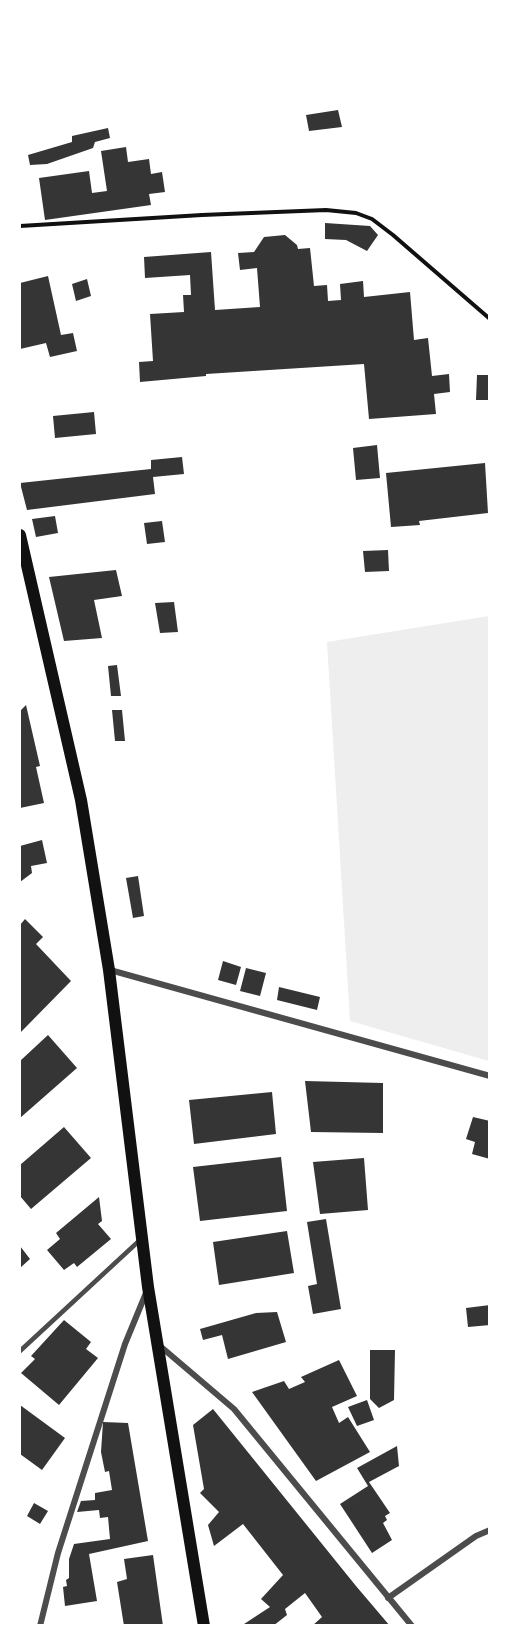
<!DOCTYPE html>
<style>
body{margin:0}
#map{position:relative;width:509px;height:1645px;overflow:hidden;background:#fff;font-family:"Public Sans",sans-serif}
canvas{display:block}
.frame{position:absolute;inset:0;border:21px solid #fff;pointer-events:none}
</style>
<div id="map">
<canvas width="509" height="1645"></canvas>
<div class="frame"></div>
</div>
<script>
const c = document.querySelector('canvas').getContext('2d');
c.lineJoin = 'round';
function paint(path, color) { c.fillStyle = color; c.fill(path, 'evenodd'); }
const poly = rows => new Path2D(rows.map(r => 'M' + r).join(''));
function strokePath(path, color, width, dash) { c.strokeStyle = color; c.lineWidth = width; c.lineCap = dash ? 'butt' : 'round'; c.setLineDash(dash || []); c.stroke(path); }
paint(poly([
 [489,616,490,616,489,1061,350,1021,327,642]
]), '#eee');
paint(poly([
 [338,110,342,127,309,131,306,115],
 [108,128,110,138,95,142,93,148,47,164,30,165,28,155,72,142,72,136],
 [126,147,128,162,149,159,151,174,162,172,165,192,149,194,151,205,45,220,39,178,89,171,92,193,107,191,101,151],
 [325,223,370,226,378,235,367,251,346,240,325,239],
 [285,235,297,245,298,249,310,248,314,286,327,285,328,301,341,300,340,284,363,281,364,297,410,292,414,340,428,338,432,376,449,374,450,392,434,394,436,414,369,419,364,364,206,374,206,376,140,382,139,362,153,361,150,314,184,312,183,295,191,295,190,275,145,278,144,257,211,252,215,310,260,307,257,268,240,270,238,253,254,252,264,237],
 [48,276,61,335,73,333,77,351,50,357,46,343,20,349,20,283],
 [87,279,91,296,76,301,72,284],
 [477,375,490,375,490,400,476,400],
 [94,412,96,434,55,438,53,416],
 [377,445,380,478,356,480,353,448],
 [182,457,184,474,153,477,155,494,27,510,20,483,151,469,151,460],
 [485,463,488,513,419,521,420,525,391,527,386,473],
 [55,516,58,533,36,537,32,519],
 [162,521,165,542,147,544,144,523],
 [388,550,389,571,365,572,363,551],
 [116,570,122,596,94,600,102,638,64,641,49,577],
 [174,602,178,632,160,633,155,603],
 [117,665,121,696,111,696,108,666],
 [26,705,40,766,36,767,44,803,20,808,20,711],
 [112,710,122,710,125,741,115,741],
 [42,840,47,863,31,866,32,873,20,882,20,846],
 [138,876,144,916,133,918,126,878],
 [25,919,43,937,36,944,71,981,20,1033,20,925],
 [223,961,241,967,236,985,218,980],
 [246,968,266,973,260,996,240,991],
 [279,987,320,997,317,1010,277,1000],
 [48,1035,77,1068,20,1118,20,1061],
 [305,1081,383,1083,383,1133,311,1132],
 [272,1092,276,1134,194,1144,189,1100],
 [473,1117,490,1121,490,1159,472,1154,475,1142,466,1139],
 [64,1127,91,1158,31,1209,20,1196,20,1165],
 [281,1157,287,1211,200,1221,193,1167],
 [364,1158,368,1210,320,1214,313,1162],
 [99,1197,102,1221,98,1224,111,1239,77,1267,74,1263,64,1270,47,1250,60,1239,56,1233],
 [326,1219,341,1309,313,1314,308,1286,317,1284,307,1222],
 [287,1231,294,1273,219,1285,213,1242],
 [20,1246,30,1259,20,1268],
 [490,1305,490,1325,468,1327,466,1308],
 [277,1312,286,1342,228,1359,222,1335,203,1340,200,1329,256,1313],
 [64,1320,91,1342,86,1349,98,1358,59,1405,21,1373,35,1359,31,1356],
 [370,1350,395,1350,394,1400,379,1408,370,1399],
 [339,1360,357,1396,332,1407,339,1423,348,1417,370,1452,316,1481,252,1392,284,1381,289,1389,305,1382,301,1377],
 [367,1400,374,1420,357,1426,348,1407],
 [20,1405,65,1438,42,1470,20,1454],
 [213,1409,356,1586,390,1626,312,1626,322,1617,305,1593,285,1609,287,1615,273,1626,241,1626,270,1607,261,1599,283,1575,243,1524,214,1546,208,1525,219,1512,200,1493,204,1489,193,1425],
 [103,1422,128,1423,148,1541,89,1554,97,1601,65,1606,63,1587,67,1586,66,1580,69,1578,69,1559,74,1544,110,1539,108,1517,100,1518,99,1510,77,1512,81,1501,95,1500,95,1493,112,1490,109,1471,105,1472,101,1452],
 [397,1446,399,1466,369,1482,390,1513,385,1516,387,1520,383,1523,392,1540,372,1553,340,1504,368,1486,357,1468],
 [34,1503,48,1511,40,1524,27,1516],
 [153,1555,163,1626,124,1626,117,1582,127,1579,124,1559]
]), '#353535');
strokePath(poly([
 [20,226,202,215,326,210,356,213,372,219,393,235,490,319]
]), '#111', 4);
strokePath(poly([
 [20,1351,140,1240]
]), '#4c4c4c', 4.5);
strokePath(poly([
 [110,970,490,1076],
 [160,1346,234,1409,412,1626],
 [388,1598,476,1536,490,1530],
 [40,1626,58,1553,125,1344,146,1293]
]), '#4c4c4c', 6);
strokePath(poly([
 [20,535,81,800,109,970,148,1287,204,1626]
]), '#111', 12);
</script>
